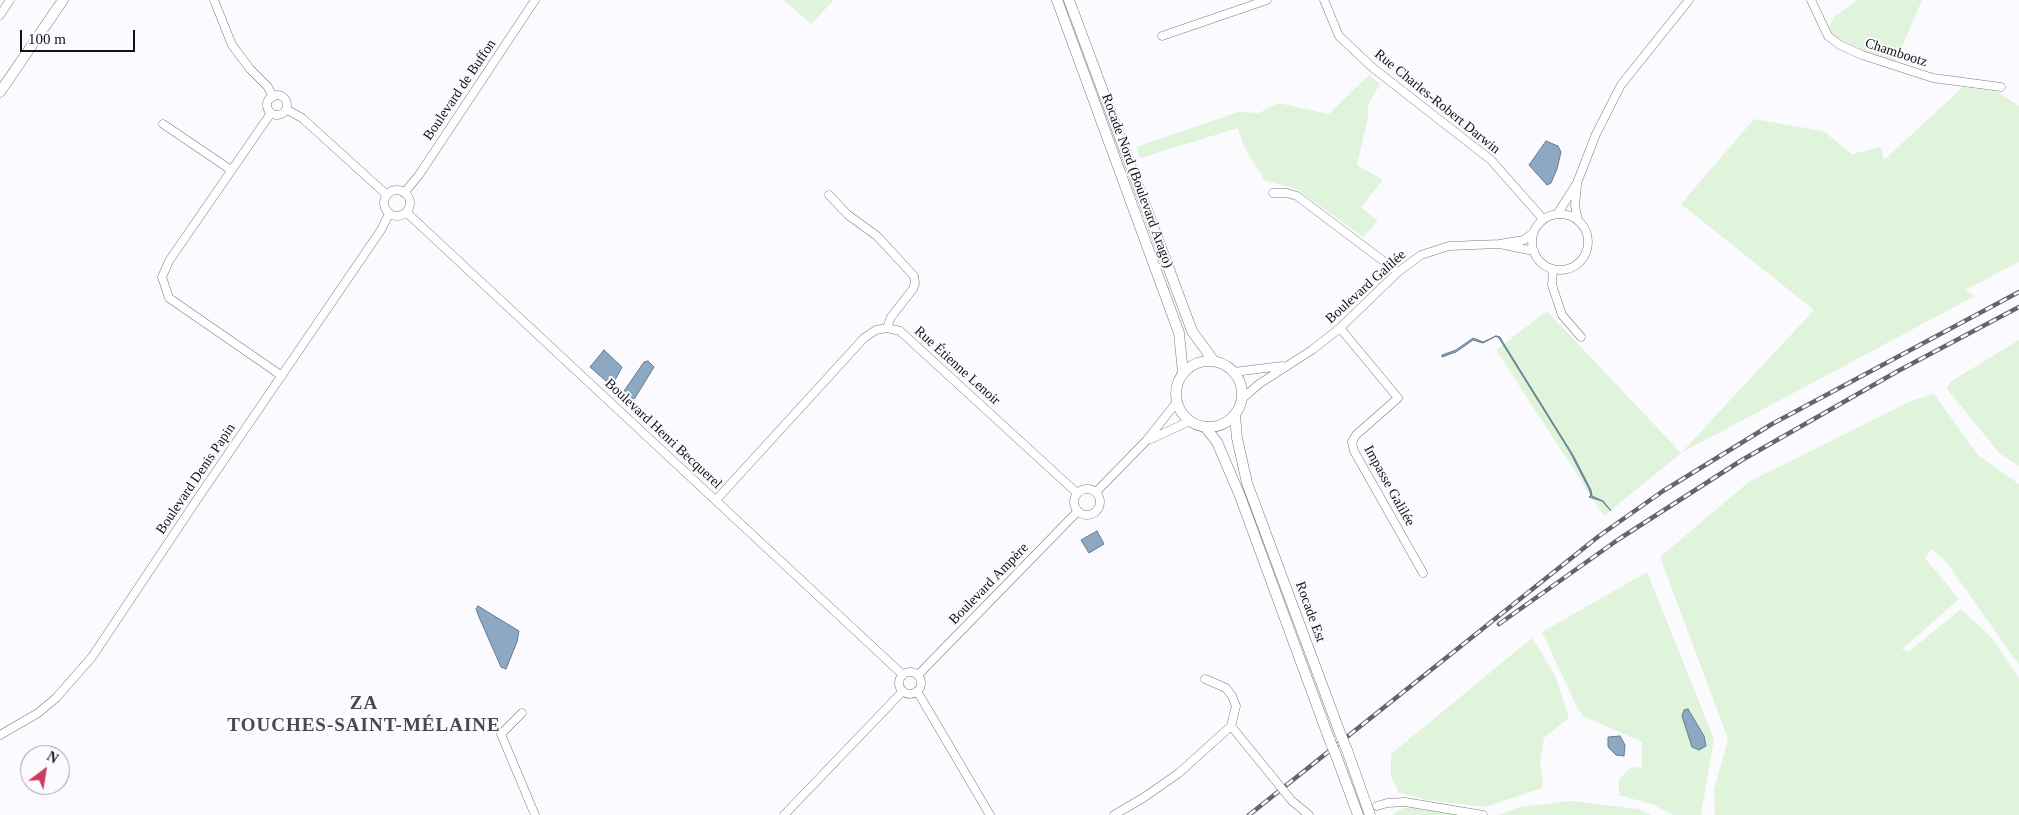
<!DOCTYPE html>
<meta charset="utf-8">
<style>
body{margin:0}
#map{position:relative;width:2019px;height:815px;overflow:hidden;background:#fbfafe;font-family:"Times New Roman",serif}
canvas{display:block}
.north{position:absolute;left:20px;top:745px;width:50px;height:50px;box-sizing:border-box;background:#fbfafe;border:1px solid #9e9da0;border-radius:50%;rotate:31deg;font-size:14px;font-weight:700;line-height:20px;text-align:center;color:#121113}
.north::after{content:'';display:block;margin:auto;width:18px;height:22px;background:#cc3c61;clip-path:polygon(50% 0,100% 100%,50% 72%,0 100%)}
.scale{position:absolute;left:20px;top:30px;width:115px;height:22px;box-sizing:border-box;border:2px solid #121113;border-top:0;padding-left:6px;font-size:15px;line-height:18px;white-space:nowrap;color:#121113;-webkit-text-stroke:4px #fbfafe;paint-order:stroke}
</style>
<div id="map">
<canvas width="2019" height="815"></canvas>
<div class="north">N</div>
<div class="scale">100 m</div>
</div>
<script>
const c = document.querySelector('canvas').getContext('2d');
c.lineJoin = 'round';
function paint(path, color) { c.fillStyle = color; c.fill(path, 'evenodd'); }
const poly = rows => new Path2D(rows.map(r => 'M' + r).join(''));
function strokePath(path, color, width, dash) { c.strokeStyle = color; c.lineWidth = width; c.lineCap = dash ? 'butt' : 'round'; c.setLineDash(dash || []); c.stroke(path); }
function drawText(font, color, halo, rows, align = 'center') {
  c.font = font + ' "Times New Roman",serif'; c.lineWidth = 4; c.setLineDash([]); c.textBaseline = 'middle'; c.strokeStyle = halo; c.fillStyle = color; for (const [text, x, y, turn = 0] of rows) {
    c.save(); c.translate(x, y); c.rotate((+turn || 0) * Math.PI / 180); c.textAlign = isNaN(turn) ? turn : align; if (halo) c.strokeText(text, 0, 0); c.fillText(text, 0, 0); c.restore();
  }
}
paint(poly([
 [784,0,834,0,811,24],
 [1858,0,1922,0,1894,65,1826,33,1834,17],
 [1369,75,1380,84,1368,105,1368,118,1357,165,1383,180,1361,207,1378,221,1363,237,1295,188,1265,181,1244,147,1238,128,1140,158,1136,147,1238,112,1259,113,1278,103,1329,114],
 [1963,87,1998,92,2019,106,2019,262,1965,290,1975,296,1681,453,1604,516,1496,350,1547,311,1681,453,1814,310,1681,204,1754,119,1823,131,1852,154,1881,147,1884,160],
 [2019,340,2019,466,2000,454,1947,389,1950,382],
 [1934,394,1978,455,2019,484,2019,665,1947,563,1932,549,1925,558,1959,599,1902,649,1908,652,1961,609,1994,640,2019,679,2019,815,1715,815,1714,790,1728,739,1660,557,1750,481,1913,400],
 [1647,572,1714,739,1701,815,1673,815,1654,805,1619,795,1619,779,1630,768,1642,767,1642,742,1583,716,1577,707,1542,632],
 [1532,638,1555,675,1569,718,1544,738,1540,762,1543,782,1542,788,1485,807,1428,800,1399,793,1391,776,1391,754],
 [1571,801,1639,809,1651,815,1498,815,1520,807],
 [1403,808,1413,808,1458,815,1392,815]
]), '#e0f4db');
const water = poly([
 [1546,141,1558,146,1561,152,1557,169,1551,183,1547,185,1529,165,1546,141],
 [1496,336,1500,337,1504,344,1573,455,1591,490,1592,496,1603,501,1611,511,1602,501,1589,497,1591,495,1589,489,1570,452,1499,338,1496,336,1483,343,1473,340,1456,352,1442,357,1442,355,1456,350,1473,338,1483,342,1496,336],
 [604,350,622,367,614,382,606,381,590,367,604,350],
 [648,361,654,367,635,398,629,400,624,395,624,391,644,362,648,361],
 [1097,531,1104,544,1089,553,1081,540,1097,531],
 [478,606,519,631,517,642,506,669,501,667,479,617,476,609,478,606],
 [1688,709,1704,736,1706,746,1699,750,1692,747,1682,716,1684,710,1688,709],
 [1620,736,1625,745,1624,756,1616,755,1608,747,1608,737,1620,736]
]);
paint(water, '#8ca8c3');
strokePath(water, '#677b8e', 1);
const minor = poly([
 [214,0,232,45,250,69,268,87,273,97],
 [1324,0,1339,36,1373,68,1491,160,1543,219],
 [1811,0,1828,36,1840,45,1862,55,1933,78,2001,87],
 [0,15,10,0],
 [1162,36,1267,0],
 '267 105a10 10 0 1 1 20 0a10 10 0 1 1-20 0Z',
 [286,109,302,118,387,195],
 [271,113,169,261,162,277,169,298,282,376],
 [163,124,231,170],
 [1577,185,1575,206,1578,220],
 '384 203a13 13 0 1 1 26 0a13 13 0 1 1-26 0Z',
 [404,193,419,175,535,0],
 [1273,193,1287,193,1297,196,1398,272],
 [829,195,848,215,877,236,914,276,915,283,913,289,891,317,887,328],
 [406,212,903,675],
 [1558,213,1577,183,1596,134,1621,85,1689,0],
 '1532 242a28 28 0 1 1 56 0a28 28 0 1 1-56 0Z',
 [1504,245,1534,251],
 [1553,269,1552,285,1562,315,1581,337],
 [1340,328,1398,398,1356,435,1352,442,1354,451,1423,573],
 [1234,372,1282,366],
 [1243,398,1259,384,1312,350,1340,328,1398,272,1421,255,1449,246,1499,244,1524,240,1533,233],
 [1151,439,1190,421],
 '1074 502a13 13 0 1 1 26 0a13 13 0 1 1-26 0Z',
 [1096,492,1146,441,1177,402],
 [716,500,864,338,876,330,887,328,900,331,1077,493],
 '899 683a11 11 0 1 1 22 0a11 11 0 1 1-22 0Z',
 [918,675,1078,511],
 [917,691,990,815],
 [522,713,501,734,535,815],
 [1231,726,1275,780],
 [0,735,38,713,56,698,92,657,196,501,381,230,389,214],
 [1292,801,1309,815],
 [1377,806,1387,803,1405,802,1483,815],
 [784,815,903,691],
 [1114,815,1143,798,1179,773,1231,726,1236,706,1232,696,1226,688,1205,679]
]);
const major = poly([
 [1057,0,1179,333,1183,373],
 [1069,0,1192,331,1213,360],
 [0,92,63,0],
 '1176 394a33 33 0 1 1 66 0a33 33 0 1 1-66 0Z',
 [1235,416,1237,438,1247,483,1340,733],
 [1205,427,1217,442,1240,496,1330,741],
 [1347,750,1370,815],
 [1337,758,1358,815]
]);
strokePath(minor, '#7b7a7e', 9);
strokePath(major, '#7b7a7e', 11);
strokePath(minor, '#fff', 8);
strokePath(major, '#fff', 10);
const rail = poly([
 [1499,624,1619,539,1742,460,1898,371,2019,307],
 [1249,815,1599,536,1663,491,1772,424,2019,292]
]);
strokePath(rail, '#656467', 4.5);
strokePath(rail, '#fbfafe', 2.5, [8]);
const minorBridge = poly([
 [1275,780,1292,801]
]);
const majorBridge = poly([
 [1340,733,1347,750],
 [1330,741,1337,758]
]);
strokePath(minorBridge, '#7b7a7e', 9, []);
strokePath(majorBridge, '#7b7a7e', 11, []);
strokePath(minorBridge, '#fff', 8);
strokePath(majorBridge, '#fff', 10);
drawText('14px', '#121113', '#fbfafe', [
 ["Chambootz",1896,53,18],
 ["Boulevard de Buffon",460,90,-56],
 ["Rue Charles-Robert Darwin",1437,102,39],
 ["Rocade Nord (Boulevard Arago)",1137,181,70],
 ["Boulevard Galilée",1366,287,-42],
 ["Rue Étienne Lenoir",957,366,42],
 ["Boulevard Henri Becquerel",663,434,43],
 ["Boulevard Denis Papin",196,479,-56],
 ["Impasse Galilée",1389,486,61],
 ["Boulevard Ampère",989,584,-46],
 ["Rocade Est",1310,612,70]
]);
c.letterSpacing = '1px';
drawText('bold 19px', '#49484c', '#fbfafe', [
 ["ZA",364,704],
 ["TOUCHES-SAINT-MÉLAINE",364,726]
]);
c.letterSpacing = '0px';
</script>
